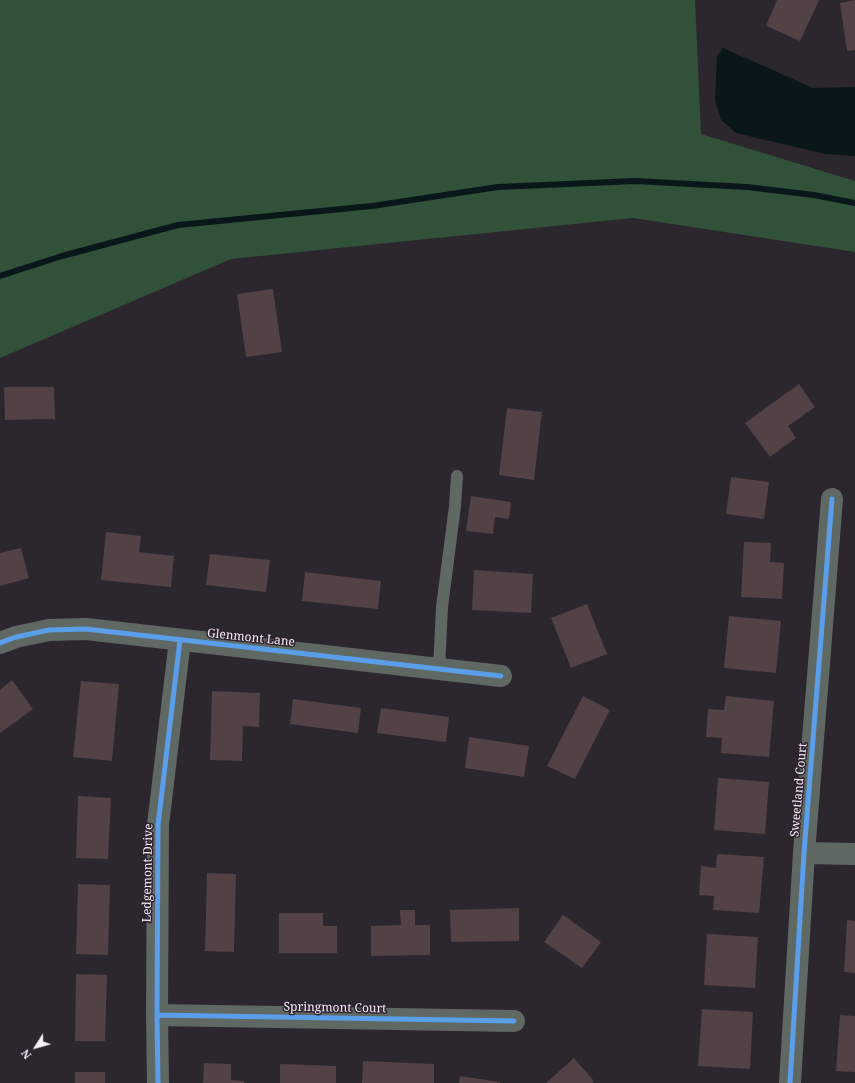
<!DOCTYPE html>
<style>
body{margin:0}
#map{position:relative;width:855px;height:1083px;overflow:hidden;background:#2c262e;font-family:"Noto Serif",serif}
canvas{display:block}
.north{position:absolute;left:16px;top:1027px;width:40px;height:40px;-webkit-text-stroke:3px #2e2231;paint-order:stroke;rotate:233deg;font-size:11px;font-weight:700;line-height:16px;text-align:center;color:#f8effa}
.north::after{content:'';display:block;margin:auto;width:14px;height:18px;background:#f8effa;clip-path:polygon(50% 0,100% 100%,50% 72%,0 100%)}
</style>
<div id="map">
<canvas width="855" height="1083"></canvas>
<div class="north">N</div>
</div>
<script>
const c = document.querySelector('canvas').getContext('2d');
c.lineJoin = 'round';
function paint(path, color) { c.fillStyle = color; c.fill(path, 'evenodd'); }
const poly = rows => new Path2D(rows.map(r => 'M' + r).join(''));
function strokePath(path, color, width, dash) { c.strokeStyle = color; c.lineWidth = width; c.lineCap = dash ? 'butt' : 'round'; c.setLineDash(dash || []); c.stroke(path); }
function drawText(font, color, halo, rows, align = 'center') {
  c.font = font + ' "Noto Serif",serif'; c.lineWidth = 3; c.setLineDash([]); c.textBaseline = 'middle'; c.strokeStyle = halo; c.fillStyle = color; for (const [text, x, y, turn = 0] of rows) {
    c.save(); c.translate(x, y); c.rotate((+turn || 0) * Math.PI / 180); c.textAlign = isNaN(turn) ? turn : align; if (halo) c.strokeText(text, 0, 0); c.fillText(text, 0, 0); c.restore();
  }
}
paint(poly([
 [0,0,695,0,701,134,855,181,855,252,633,218,231,259,0,358]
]), '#315139');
paint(poly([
 [723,48,813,88,855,87,855,156,825,154,736,133,721,120,715,100,717,56]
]), '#09171a');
strokePath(poly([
 [0,276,62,256,178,225,372,206,498,187,635,181,747,187,814,195,855,203]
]), '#09171a', 6);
paint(poly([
 [777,0,819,0,800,41,766,26],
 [855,0,855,50,847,51,840,3],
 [273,289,282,352,246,357,237,294],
 [799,384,815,407,788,426,796,438,770,457,745,423],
 [4,387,54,387,55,419,5,420],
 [507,408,542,412,534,480,499,475],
 [731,477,769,482,764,519,726,514],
 [471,496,511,502,509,519,495,517,493,534,466,531],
 [106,532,141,536,139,552,174,556,171,587,101,580],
 [744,542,771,543,770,562,784,563,782,599,741,597],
 [21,548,29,578,0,586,0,553],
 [210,554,270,560,266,592,206,585],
 [474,570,533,574,531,613,472,610],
 [305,572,381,581,378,609,302,601],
 [587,604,607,654,571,668,551,618],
 [729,616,781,621,776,673,724,668],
 [12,680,33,709,0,733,0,690],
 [81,681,119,684,112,761,73,757],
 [212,691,260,693,259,727,243,726,242,761,210,760],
 [583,696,610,710,575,779,547,766],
 [726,696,774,701,769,757,721,753,722,738,706,737,708,709,724,710],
 [293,699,361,708,358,733,290,724],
 [381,708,449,717,446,742,377,733],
 [469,737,529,746,524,777,465,768],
 [718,778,769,782,765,834,714,830],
 [78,796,111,798,108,859,76,858],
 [717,854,764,857,759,913,713,910,714,896,699,895,701,866,716,868],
 [207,873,236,874,234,952,205,951],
 [78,884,110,885,108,955,76,954],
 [519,908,519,941,451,942,450,910],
 [400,910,415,910,415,925,430,925,430,955,371,956,371,926,401,925],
 [279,913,323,913,323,926,337,926,337,953,279,953],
 [563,915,601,942,582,968,544,942],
 [847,920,855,921,855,973,844,972],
 [707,934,758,937,755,988,704,985],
 [76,974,107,975,105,1041,75,1041],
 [702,1009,753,1012,750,1069,698,1066],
 [840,1015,855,1016,855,1072,836,1071],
 [574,1058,594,1081,592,1083,546,1083],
 [363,1061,434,1064,434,1083,362,1083],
 [204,1063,231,1064,231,1080,244,1081,244,1083,203,1083],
 [280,1064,336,1066,336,1083,280,1083],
 [75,1072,105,1072,105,1083,75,1083],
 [460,1076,500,1082,500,1083,459,1083]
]), '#524145');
strokePath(poly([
 [439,669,442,607,455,506,457,476]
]), '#606864', 12);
strokePath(poly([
 [0,643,16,637,49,630,86,629,501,676],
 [804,853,855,854],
 [157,1015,514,1021],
 [158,1083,157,1015,158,825,180,640],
 [790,1083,804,853,832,499]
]), '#606864', 22);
strokePath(poly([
 [0,643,16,637,49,630,86,629,501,676],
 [157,1015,514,1021],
 [158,1083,157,1015,158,825,180,640],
 [790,1083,804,853,832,499]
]), '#5a9eea', 5);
drawText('12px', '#f8effa', '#2e2231', [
 ["Glenmont Lane",251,638,6],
 ["Sweetland Court",799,790,-85],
 ["Ledgemont Drive",148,873,-89],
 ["Springmont Court",335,1008,1]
]);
</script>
